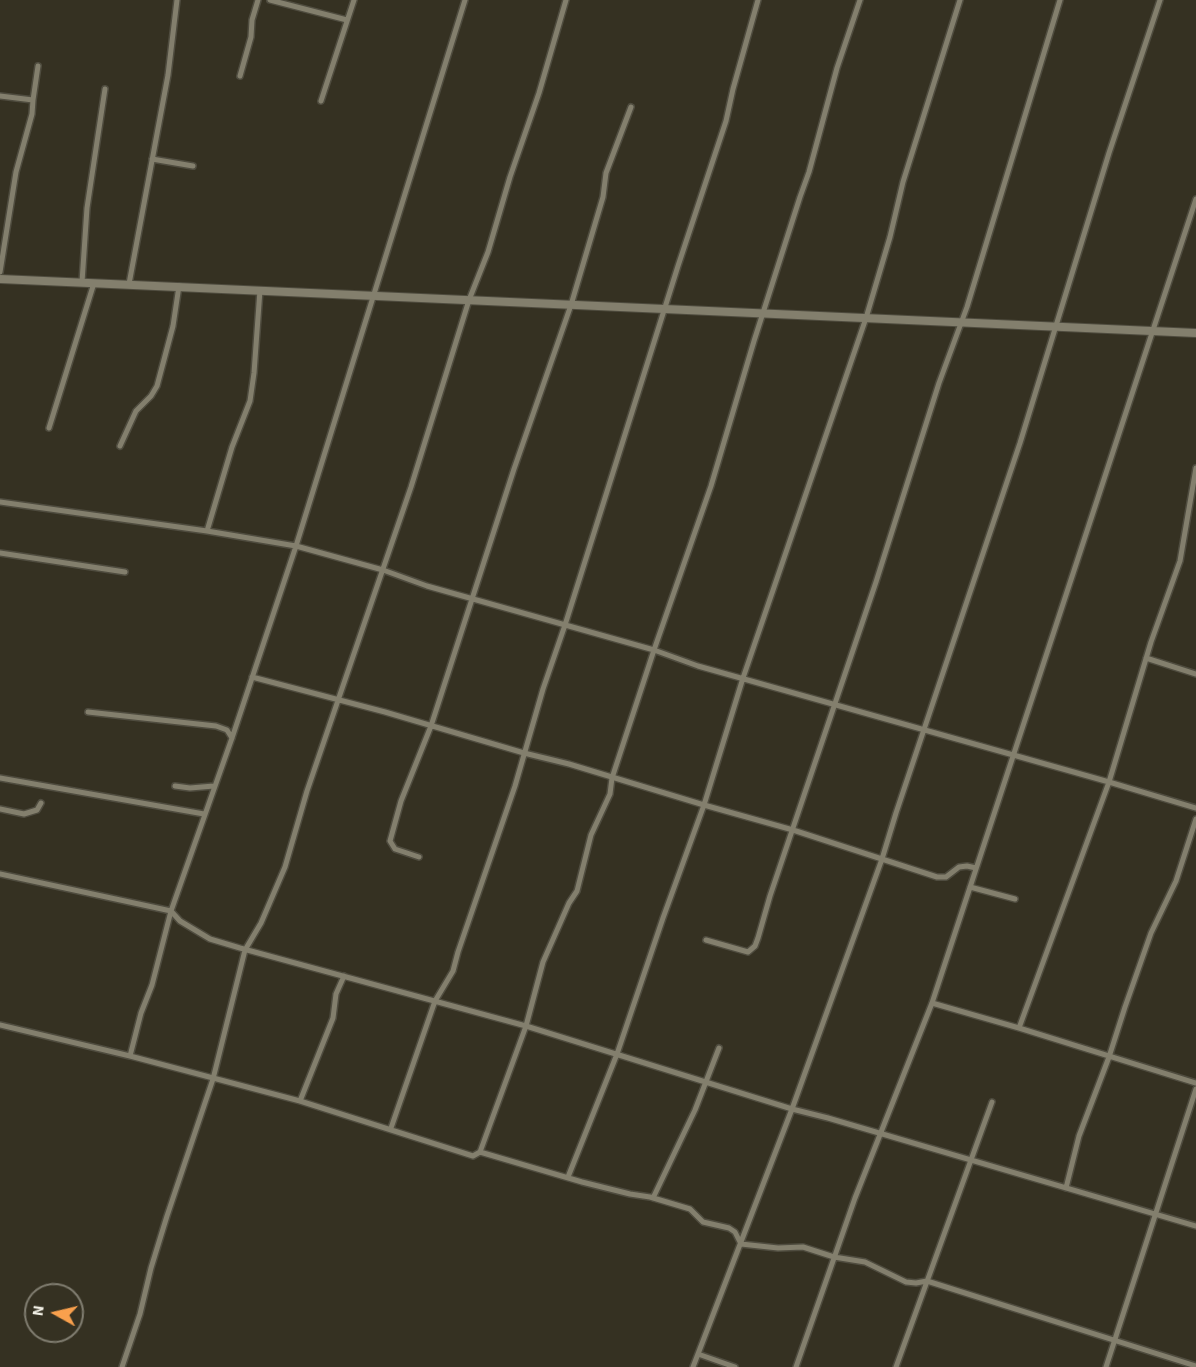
<!DOCTYPE html>
<style>
body{margin:0}
#map{position:relative;width:1196px;height:1367px;overflow:hidden;background:#353122;font-family:"Source Sans 3",sans-serif}
canvas{display:block}
.north{position:absolute;left:24px;top:1283px;width:60px;height:60px;box-sizing:border-box;background:#353122;border:2px solid #807d70;border-radius:50%;rotate:278deg;font-size:16px;font-weight:700;line-height:24px;text-align:center;color:#f1efe5}
.north::after{content:'';display:block;margin:auto;width:21px;height:27px;background:#f9a04d;clip-path:polygon(50% 0,100% 100%,50% 72%,0 100%)}
</style>
<div id="map">
<canvas width="1196" height="1367"></canvas>
<div class="north">N</div>
</div>
<script>
const c = document.querySelector('canvas').getContext('2d');
c.lineJoin = 'round';
const poly = rows => new Path2D(rows.map(r => 'M' + r).join(''));
function strokePath(path, color, width, dash) { c.strokeStyle = color; c.lineWidth = width; c.lineCap = dash ? 'butt' : 'round'; c.setLineDash(dash || []); c.stroke(path); }
const street = poly([
 [270,0,347,20],
 [240,76,251,37,252,20,258,0],
 [0,96,33,100],
 [321,101,354,0],
 [152,159,193,166],
 [0,272,16,172,32,114,33,100,38,66],
 [82,282,87,208,105,89],
 [129,284,168,75,177,0],
 [49,428,94,283],
 [120,446,136,411,151,396,157,386,173,326,179,286],
 [0,502,207,531,296,546,383,570,427,586,654,650,698,666,1109,782,1196,808],
 [207,531,232,447,250,401,254,373,260,290],
 [0,553,125,572],
 [1146,658,1196,674],
 [252,677,385,712,524,753,569,764,704,805,793,830,937,877,946,877,959,867,967,866,976,868],
 [88,712,216,726,227,730,232,738],
 [0,778,204,814],
 [175,786,190,788,214,786],
 [0,809,24,814,37,810,41,803],
 [419,857,395,849,390,841,401,801,431,726,514,469,571,305,603,197,606,173,631,107],
 [0,874,171,911,180,921,210,939,240,948,526,1026,792,1109,828,1118,1196,1226],
 [970,887,1015,899],
 [706,940,748,952,755,946,758,938,770,896,876,582,939,383,967,307,1060,0],
 [932,1003,1019,1028,1196,1083],
 [0,1025,130,1056,300,1101,473,1156,480,1152,526,1026,543,962,569,903,577,891,591,835,610,794,612,778,654,650,711,486,754,341,800,197,809,172,837,68,860,0],
 [1019,1028,1109,782,1151,642,1180,561,1196,468],
 [130,1056,141,1013,152,985,171,911,232,738,296,546,465,0],
 [300,1101,333,1018,336,994,344,976],
 [391,1128,435,1001,453,971,458,952,515,786,543,689,565,625,678,266,726,121,733,89,758,0],
 [480,1152,582,1182,630,1194,650,1197,690,1209,703,1222,729,1228,735,1232,741,1244,778,1248,803,1247,834,1257,865,1262,906,1282,916,1283,927,1281,1196,1366],
 [568,1177,617,1054,663,918,704,805,743,678,866,318,890,237,903,182,960,0],
 [1066,1188,1079,1136,1109,1057,1125,1007,1151,933,1176,881,1196,819],
 [653,1198,695,1110,719,1048],
 [698,1354,735,1367],
 [122,1367,140,1314,151,1268,167,1216,213,1079,245,950,261,923,285,867,307,791,411,487,469,300,488,252,510,177,539,93,566,0],
 [693,1367,792,1109,882,859,896,813,1020,443,1109,153,1160,0],
 [796,1367,855,1198,932,1003,1196,199],
 [896,1367,992,1102],
 [1106,1367,1196,1089]
]);
const secondary = poly([
 [0,279,1196,333]
]);
strokePath(street, '#4f4c3f', 8);
strokePath(secondary, '#4f4c3f', 10);
strokePath(street, '#837f6d', 5);
strokePath(secondary, '#837f6d', 8);
</script>
